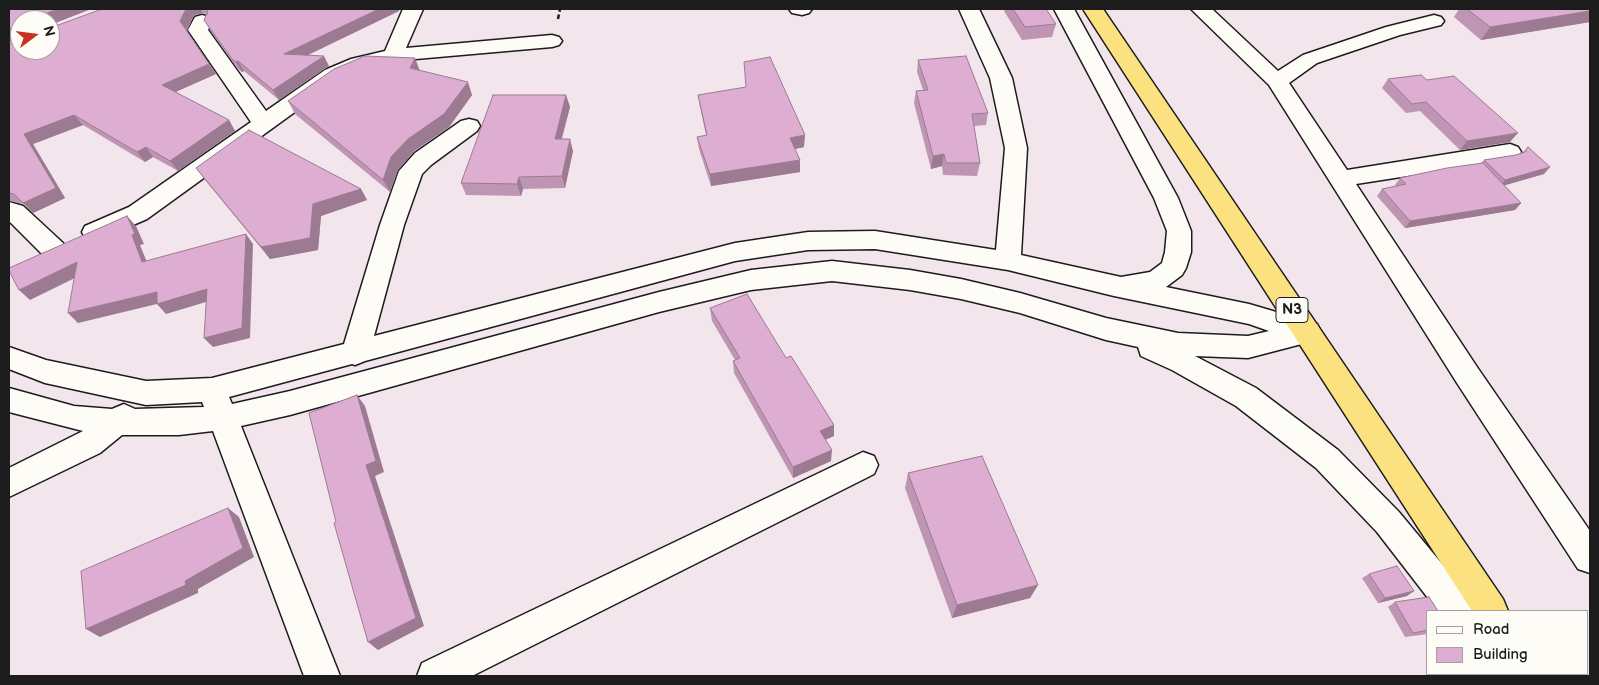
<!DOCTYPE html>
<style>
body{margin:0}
#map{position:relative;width:1599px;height:685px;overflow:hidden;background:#f3e5ec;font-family:"Balsamiq Sans",sans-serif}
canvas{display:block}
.frame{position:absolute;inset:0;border:10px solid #1c1c1c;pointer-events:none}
.legend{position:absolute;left:1426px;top:610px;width:162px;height:65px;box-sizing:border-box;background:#fdfcf7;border:1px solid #a3a29f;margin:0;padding:6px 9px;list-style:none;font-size:15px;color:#1c1c1c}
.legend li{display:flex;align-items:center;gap:10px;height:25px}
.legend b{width:25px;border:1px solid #a3a29f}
.north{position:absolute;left:10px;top:10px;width:50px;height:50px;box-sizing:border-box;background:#fdfcf7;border:1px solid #a3a29f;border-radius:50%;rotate:75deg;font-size:14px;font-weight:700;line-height:20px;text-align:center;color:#1c1c1c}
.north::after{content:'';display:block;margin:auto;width:18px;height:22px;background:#c8321e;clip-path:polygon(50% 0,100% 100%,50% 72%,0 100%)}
</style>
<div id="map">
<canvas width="1599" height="685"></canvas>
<div class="frame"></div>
<ul class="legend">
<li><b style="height:6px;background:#fdfcf7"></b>Road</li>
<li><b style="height:14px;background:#ddaed1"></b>Building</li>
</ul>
<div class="north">N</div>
</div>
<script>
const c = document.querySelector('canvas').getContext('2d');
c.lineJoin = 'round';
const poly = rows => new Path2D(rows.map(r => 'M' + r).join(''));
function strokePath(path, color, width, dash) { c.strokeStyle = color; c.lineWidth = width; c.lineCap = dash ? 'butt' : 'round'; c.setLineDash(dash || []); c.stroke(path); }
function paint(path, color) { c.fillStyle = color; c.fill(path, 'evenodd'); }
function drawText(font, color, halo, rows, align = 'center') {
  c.font = font + ' "Balsamiq Sans",sans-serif'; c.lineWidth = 4.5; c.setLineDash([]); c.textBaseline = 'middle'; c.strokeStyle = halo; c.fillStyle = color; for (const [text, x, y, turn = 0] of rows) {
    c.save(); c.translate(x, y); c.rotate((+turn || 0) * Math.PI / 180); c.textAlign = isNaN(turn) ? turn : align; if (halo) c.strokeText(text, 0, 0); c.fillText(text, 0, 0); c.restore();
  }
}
const minor = poly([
 [403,9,423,9,406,48,552,35,559,37,562,41,559,45,552,47,393,61,365,68,339,80,147,219,103,238,94,241,85,238,82,232,85,226,129,207,251,122,188,30,195,17,202,15,209,17,212,21,208,30,266,111,325,70,351,59,385,51,403,9],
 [789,9,812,9,809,13,802,15,792,13,789,9],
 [959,9,979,9,1012,78,1027,148,1021,255,1121,277,1150,272,1162,263,1165,252,1167,231,1154,198,1054,9,1074,9,1178,198,1191,231,1191,252,1186,268,1182,275,1166,287,1249,304,1317,324,1321,332,1317,340,1248,358,1195,356,1256,388,1338,450,1399,512,1471,599,1476,611,1438,611,1377,532,1316,468,1236,406,1172,370,1141,356,1138,347,1106,340,1020,313,961,299,910,290,832,281,751,290,659,312,290,415,241,426,340,676,304,676,213,431,179,435,122,435,100,453,9,497,9,468,83,431,9,412,9,388,74,406,112,409,124,404,135,409,204,407,202,402,146,405,45,383,9,369,9,347,46,360,146,381,212,378,344,344,380,225,399,171,415,153,461,121,469,119,477,121,480,126,477,131,431,165,422,174,404,225,374,336,735,243,808,232,875,231,996,250,1005,148,990,78,959,9],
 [875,249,1008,270,1114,296,1249,324,1269,331,1248,336,1178,333,1106,318,1020,293,961,279,910,270,832,261,751,270,659,292,290,391,232,404,229,397,352,364,355,365,365,361,735,261,808,250,875,249],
 [1191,9,1212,9,1278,71,1303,55,1386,27,1434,15,1441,17,1444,21,1441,25,1400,35,1317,63,1289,83,1347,170,1510,144,1518,147,1521,152,1518,157,1510,160,1356,184,1477,367,1590,531,1590,573,1578,569,1457,383,1269,85,1191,9],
 [9,202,23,206,63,243,67,250,63,257,54,259,45,257,9,221,9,202],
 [863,452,874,456,878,465,874,474,472,676,417,676,422,663,863,452],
 [1487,674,1524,674,1525,676,1488,676,1487,674]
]);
const highway = poly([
 [1083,9,1103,9,1503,599,1508,611,1472,611,1083,9],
 [1515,674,1551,674,1552,676,1516,676,1515,674]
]);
strokePath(minor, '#1c1c1c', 3);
strokePath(highway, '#1c1c1c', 3);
strokePath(poly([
 [558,19,560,9]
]), '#1c1c1c', 2.5, [4.5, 3]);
paint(minor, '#fdfcf7');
paint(highway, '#fbe180');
paint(poly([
 [9,9,91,9,50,25,50,20,20,50,102,9,398,9,399,11,308,55,329,66,279,100,244,71,242,72,238,69,210,30,204,20,206,14,203,13,194,15,187,31,216,74,175,92,229,120,235,131,178,171,153,157,145,162,83,125,33,144,65,198,33,213,24,204,9,201,9,44,17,42,15,40,9,42],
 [1005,9,1046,9,1056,24,1052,37,1022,40,1004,11],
 [1459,9,1590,9,1590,22,1481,40,1454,17],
 [918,60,988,113,986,125,974,126,980,163,977,176,943,175,942,166,931,169,914,103,916,91,923,90,917,72],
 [420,70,472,95,449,127,414,151,398,170,390,192,295,114,288,101],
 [1388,79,1427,80,1510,142,1460,150,1420,111,1406,113,1382,88],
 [566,95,570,107,562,139,573,151,565,188,523,189,521,196,466,195,461,183],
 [698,95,804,147,795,149,800,172,711,186,699,149,697,137,706,135,700,107],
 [1528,147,1544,174,1504,185,1521,203,1515,210,1405,228,1377,196,1382,189,1396,186,1395,185,1400,178,1481,163,1484,160,1516,155,1523,152],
 [196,168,361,189,367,200,321,216,318,250,270,259,205,180],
 [710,308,786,358,834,425,834,436,825,440,831,461,793,478,734,373,733,361,735,360,712,321],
 [908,473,1038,585,1030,598,952,618,905,488],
 [1369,574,1414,591,1407,596,1378,603,1362,578],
 [1395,602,1428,611,1428,634,1405,637,1388,607]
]), '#be96b4');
paint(poly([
 [58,9,91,9,50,25,50,20,41,20,42,15],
 [186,9,200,9,203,13,194,15,186,31,180,21],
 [379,9,398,9,399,11,289,64,284,54],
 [1590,11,1590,22,1481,40,1490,27],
 [13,28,14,38,15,40,9,42,9,29],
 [324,56,329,66,279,100,273,90],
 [415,58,420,71,410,68],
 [238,61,244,71,242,72,236,62],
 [209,64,216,74,169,95,162,85],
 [468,82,472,95,449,127,414,151,398,170,390,192,383,180,391,157,408,139],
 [566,95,570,107,558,151,555,139],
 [74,115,83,125,33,144,65,198,33,213,23,203,24,134],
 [229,120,235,131,178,171,170,161],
 [1518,133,1510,142,1460,150,1467,141],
 [805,135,804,147,790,150,790,138],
 [570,139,573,151,565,188,562,176],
 [146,147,153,157,145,162,137,152],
 [944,154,942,166,931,169,933,156],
 [800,160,800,172,711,186,710,174],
 [1550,167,1544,174,1499,187,1505,180],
 [519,177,523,189,521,196,517,184],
 [361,189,367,200,321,216,318,250,270,259,261,247,313,204],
 [1521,203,1515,210,1405,228,1410,221],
 [127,216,136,226,144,244,140,245,151,272,142,262,132,235],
 [246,234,253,244,250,338,213,347,204,338],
 [77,262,87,272,30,300,19,290],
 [207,289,216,299,166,314,157,304,78,323,68,313,157,292],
 [357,395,365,406,384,472,375,476,424,626,378,650,368,642,366,465],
 [834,425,834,436,820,442,820,431],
 [832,450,831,461,793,478,793,467],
 [228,508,239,517,254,557,198,589,198,593,100,637,86,629,185,581],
 [1038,585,1030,598,952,618,957,605],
 [1414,591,1407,596,1378,603,1385,598]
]), '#9b7a92');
const building = poly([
 [9,9,58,9,42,15,41,20,20,20,20,38,14,38,13,28,9,29,9,9],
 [102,9,186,9,180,21,209,64,162,85,229,120,170,161,146,147,137,152,74,115,24,134,56,188,23,203,14,194,9,193,9,44,20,41,20,50,50,50,50,28,102,9],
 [206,9,379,9,284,54,324,56,273,90,238,61,236,62,232,59,204,20,208,12,206,9],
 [1013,9,1046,9,1056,24,1025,27,1013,9],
 [1467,9,1590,9,1590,11,1490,27,1467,9],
 [365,56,415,58,410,68,468,82,444,114,408,139,391,157,383,180,288,101,334,69,365,56],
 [966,56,988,113,972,114,980,163,946,163,944,154,933,156,916,91,928,90,918,60,966,56],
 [770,57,805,135,790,138,800,160,710,174,697,137,707,135,698,95,746,87,744,62,770,57],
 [1421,75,1427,80,1454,76,1518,133,1467,141,1426,102,1412,104,1388,79,1421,75],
 [493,95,566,95,555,139,570,139,562,176,519,177,517,184,461,183,493,95],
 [249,130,361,189,313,204,310,238,261,247,196,168,249,130],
 [1528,147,1550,167,1505,180,1484,160,1516,155,1525,152,1528,147],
 [1483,163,1521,203,1410,221,1382,189,1406,184,1400,178,1447,168,1483,163],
 [127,216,135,234,132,235,142,262,246,234,242,328,204,338,207,289,157,304,157,292,68,313,77,262,19,290,9,271,9,268,127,216],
 [747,294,786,358,791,356,834,425,820,431,832,450,793,467,733,361,740,358,710,308,747,294],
 [357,395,376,461,366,465,416,618,368,642,334,523,336,522,309,413,357,395],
 [982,456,1038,585,957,605,908,473,982,456],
 [228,508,243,548,185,581,186,585,86,629,81,571,228,508],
 [1397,566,1414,591,1385,598,1369,574,1397,566],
 [1429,597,1438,611,1428,611,1428,630,1413,633,1395,602,1429,597]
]);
paint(building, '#ddaed1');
strokePath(building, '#9b7a92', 1);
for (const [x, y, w] of [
 [1292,310,32]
]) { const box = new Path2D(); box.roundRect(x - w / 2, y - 12.5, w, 25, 4); c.fillStyle = '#fdfcf7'; c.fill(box); strokePath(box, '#1c1c1c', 1); }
drawText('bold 15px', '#1c1c1c', null, [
 ["N3",1292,310]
]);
</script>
